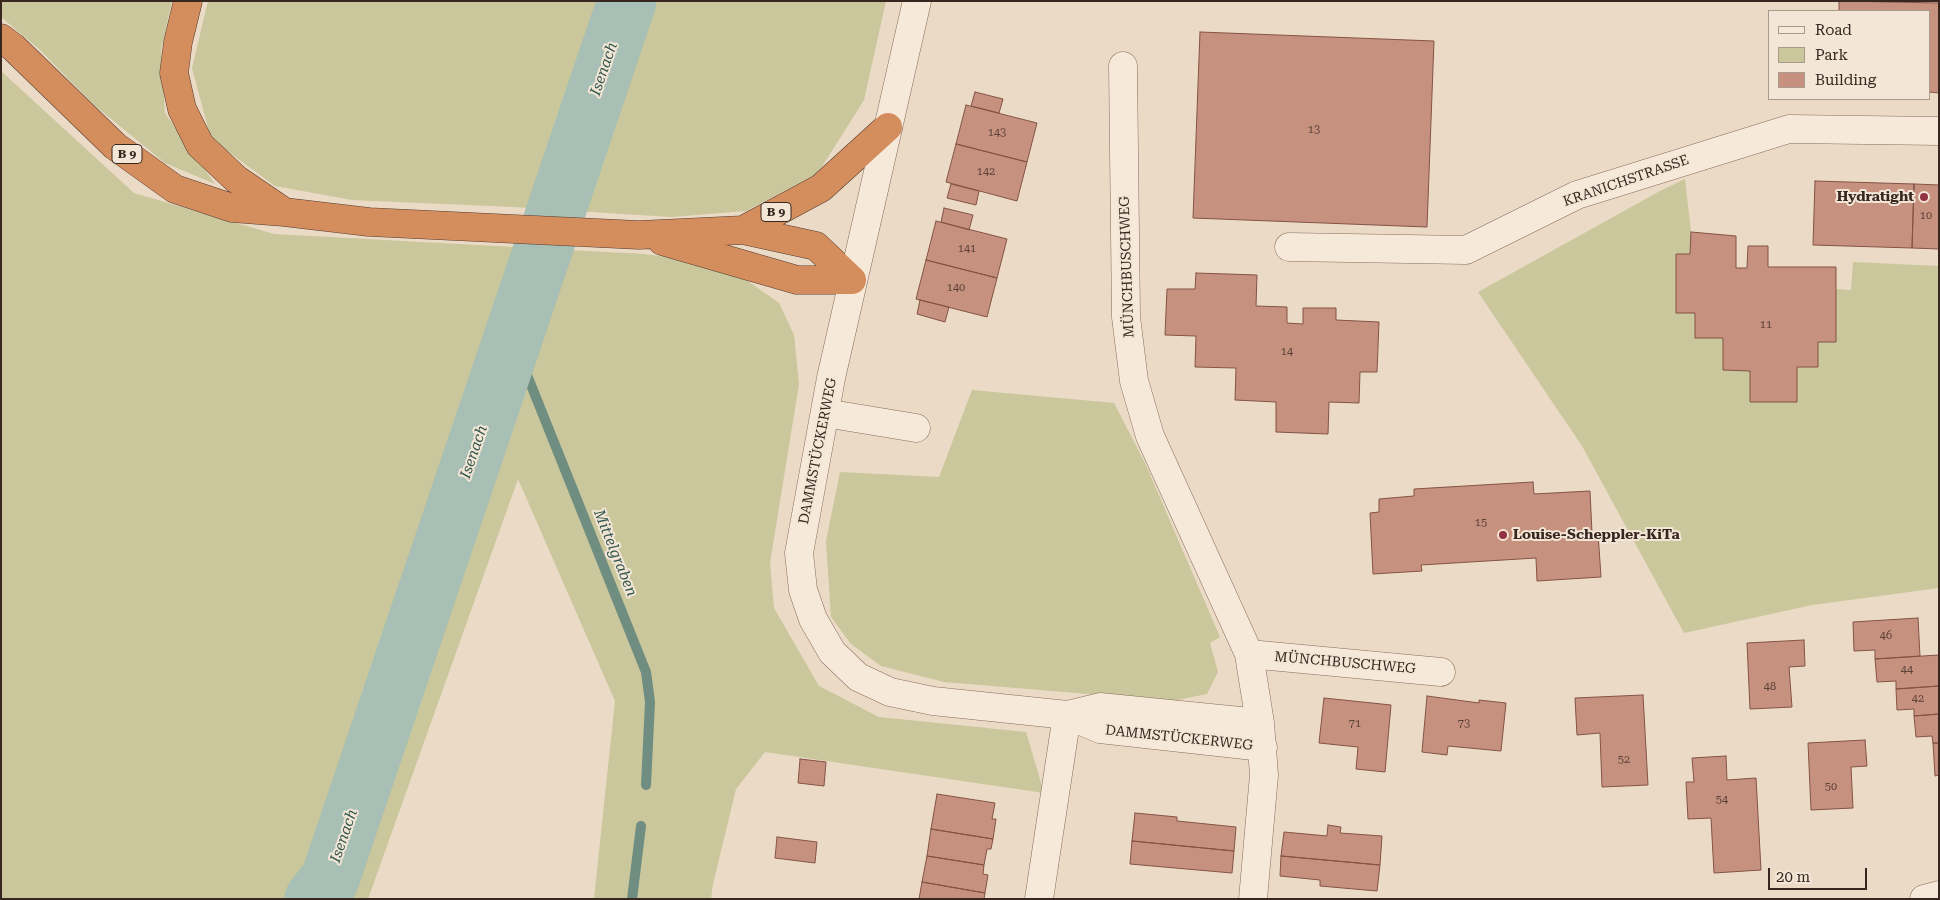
<!DOCTYPE html>
<meta charset="utf-8">
<style>
body{margin:0}
#map{position:relative;width:1940px;height:900px;overflow:hidden;background:#ebdac6;font-family:"Roboto Serif",serif}
canvas{display:block}
.frame{position:absolute;inset:0;border:2px solid #372720;pointer-events:none}
.legend{position:absolute;left:1768px;top:10px;width:162px;height:90px;box-sizing:border-box;background:#f3e6d6;border:1px solid #a89a8d;margin:0;padding:6px 9px;list-style:none;font-size:15px;color:#372720}
.legend li{display:flex;align-items:center;gap:10px;height:25px}
.legend b{width:25px;border:1px solid #a89a8d}
.scale{position:absolute;left:1768px;top:868px;width:99px;height:22px;box-sizing:border-box;border:2px solid #372720;border-top:0;padding-left:6px;font-size:15px;line-height:18px;white-space:nowrap;color:#372720;-webkit-text-stroke:4px #f3e6d6;paint-order:stroke}
</style>
<div id="map">
<canvas width="1940" height="900"></canvas>
<div class="frame"></div>
<ul class="legend">
<li><b style="height:6px;background:#f7e9d9"></b>Road</li>
<li><b style="height:14px;background:#c9c79b"></b>Park</li>
<li><b style="height:14px;background:#c7917f"></b>Building</li>
</ul>
<div class="scale">20 m</div>
</div>
<script>
const c = document.querySelector('canvas').getContext('2d');
c.lineJoin = 'round';
function paint(path, color) { c.fillStyle = color; c.fill(path, 'evenodd'); }
const poly = rows => new Path2D(rows.map(r => 'M' + r).join(''));
function strokePath(path, color, width, dash) { c.strokeStyle = color; c.lineWidth = width; c.lineCap = dash ? 'butt' : 'round'; c.setLineDash(dash || []); c.stroke(path); }
function drawText(font, color, halo, rows, align = 'center') {
  c.font = font + ' "Roboto Serif",serif'; c.lineWidth = 4; c.setLineDash([]); c.textBaseline = 'middle'; c.strokeStyle = halo; c.fillStyle = color; for (const [text, x, y, turn = 0] of rows) {
    c.save(); c.translate(x, y); c.rotate((+turn || 0) * Math.PI / 180); c.textAlign = isNaN(turn) ? turn : align; if (halo) c.strokeText(text, 0, 0); c.fillText(text, 0, 0); c.restore();
  }
}
paint(poly([
 [1,1,172,1,161,50,165,113,215,184,165,163,94,105,38,48,1,17],
 [208,1,886,1,864,100,818,173,746,211,671,217,513,207,352,200,275,186,211,139,192,68],
 [1,71,134,193,274,234,644,254,705,262,745,279,779,303,794,335,799,384,770,563,774,608,819,686,879,717,1026,732,1044,793,765,752,736,789,713,884,711,899,594,899,615,701,518,479,368,899,1,899],
 [1685,179,1691,232,1690,254,1676,254,1676,313,1695,313,1723,338,1750,371,1750,402,1797,402,1797,367,1818,367,1818,342,1836,341,1836,289,1851,290,1853,262,1939,266,1939,588,1812,605,1684,633,1582,446,1478,292,1660,191],
 [972,390,1114,403,1145,463,1220,637,1210,643,1218,672,1207,694,1172,701,944,682,881,666,851,644,831,617,826,541,840,472,939,477]
]), '#c9c79b');
strokePath(poly([
 [513,340,646,672,650,702,646,785],
 [632,899,641,826]
]), '#6f8d81', 10);
strokePath(poly([
 [314,899,330,879,627,1]
]), '#a7bfb4', 59);
const building = poly([
 [1839,1,1939,3,1939,93,1929,92,1929,11,1839,11,1839,1],
 [1200,32,1434,41,1427,227,1193,218,1200,32],
 [975,92,1003,99,999,113,971,106,975,92],
 [966,105,1037,123,1027,162,956,144,966,105],
 [956,144,1027,162,1017,201,946,182,956,144],
 [1815,181,1914,184,1912,248,1813,245,1815,181],
 [951,184,979,191,976,205,947,198,951,184],
 [1914,184,1939,185,1939,249,1912,248,1914,184],
 [944,208,973,215,969,230,941,222,944,208],
 [936,221,1007,239,997,278,926,260,936,221],
 [1691,232,1736,236,1736,268,1747,268,1748,246,1768,246,1768,267,1836,267,1836,342,1818,342,1818,367,1797,367,1797,402,1750,402,1750,371,1723,370,1723,338,1695,338,1695,313,1676,313,1676,254,1690,254,1691,232],
 [926,260,997,278,987,317,916,299,926,260],
 [1196,273,1257,275,1256,306,1287,307,1287,323,1303,324,1303,308,1336,308,1336,320,1379,322,1377,372,1360,372,1359,403,1329,402,1328,434,1276,432,1276,402,1235,400,1236,368,1195,367,1196,336,1165,335,1167,289,1195,289,1196,273],
 [920,300,949,307,945,322,917,314,920,300],
 [1533,482,1534,494,1590,491,1592,533,1598,533,1601,577,1537,581,1536,558,1421,565,1422,571,1373,574,1370,513,1379,512,1379,499,1414,496,1414,489,1533,482],
 [1918,618,1920,656,1875,659,1875,650,1854,651,1853,622,1918,618],
 [1804,640,1805,666,1789,667,1792,707,1750,709,1747,643,1804,640],
 [1939,655,1939,686,1896,689,1896,681,1877,682,1875,659,1939,655],
 [1939,686,1939,714,1914,716,1914,709,1897,710,1896,689,1939,686],
 [1643,695,1648,785,1602,787,1600,733,1577,735,1575,698,1643,695],
 [1427,696,1479,703,1479,700,1506,703,1501,751,1448,746,1447,755,1422,752,1427,696],
 [1324,698,1391,705,1385,772,1356,769,1358,747,1319,743,1324,698],
 [1939,714,1939,743,1933,743,1932,736,1916,737,1914,716,1939,714],
 [1865,740,1867,766,1851,767,1853,808,1811,810,1808,743,1865,740],
 [1933,743,1939,743,1939,775,1935,776,1933,743],
 [1726,756,1727,780,1756,778,1761,870,1714,873,1711,818,1688,819,1686,782,1694,782,1692,758,1726,756],
 [800,759,826,762,824,786,798,783,800,759],
 [937,794,995,803,992,819,996,819,993,839,931,829,937,794],
 [1135,813,1177,817,1177,821,1236,827,1234,851,1132,841,1135,813],
 [1328,825,1341,827,1340,833,1382,836,1380,865,1281,856,1284,832,1327,836,1328,825],
 [931,829,993,839,991,849,987,849,984,865,927,856,931,829],
 [777,837,817,842,815,863,775,858,777,837],
 [1132,841,1234,851,1232,873,1130,864,1132,841],
 [927,856,984,865,983,874,988,875,985,893,922,882,927,856],
 [1281,856,1380,865,1377,891,1320,886,1320,880,1280,876,1281,856],
 [922,882,985,893,984,899,919,899,922,882]
]);
paint(building, '#c7917f');
strokePath(building, '#835345', 1);
const minor = poly([
 [917,1,831,378,799,553,803,590,813,619,832,652,858,677,890,692,933,701,1067,715,1100,729,1263,747],
 [1123,66,1126,317,1134,381,1150,436,1249,654,1260,723,1264,775,1253,899],
 [1289,247,1466,250,1577,195,1789,129,1939,131],
 [825,413,916,428],
 [1249,654,1441,672],
 [1067,715,1100,707,1260,723],
 [1039,899,1067,715],
 [1924,899,1939,895]
]);
const highway = poly([
 [188,1,178,42,174,73,182,109,200,145,236,179,283,211],
 [1,38,13,47,115,146,175,189,232,208,284,212,369,222,639,235,743,230,821,188,888,127],
 [743,230,816,246,852,280],
 [662,241,797,280,852,280]
]);
strokePath(minor, '#866c5d', 29);
strokePath(highway, '#543c31', 29);
strokePath(minor, '#f7e9d9', 28);
strokePath(highway, '#d48d5d', 28);
for (const [x, y, r, color] of [
 [1924,197,5,"#913141"],
 [1503,535,5,"#913141"]
]) { const dot = new Path2D(); dot.arc(x, y, r, 0, 2 * Math.PI); c.fillStyle = color; c.fill(dot); strokePath(dot, '#f3e6d6', 2); }
drawText('11px', '#5b4238', null, [
 ["13",1314,130],
 ["143",997,133],
 ["142",986,172],
 ["10",1926,216],
 ["141",967,249],
 ["140",956,288],
 ["11",1766,325],
 ["14",1287,352],
 ["15",1481,523],
 ["46",1886,636],
 ["44",1907,670],
 ["48",1770,687],
 ["42",1918,699],
 ["71",1355,724],
 ["73",1464,724],
 ["52",1624,760],
 ["50",1831,787],
 ["54",1722,800]
]);
for (const [x, y, w] of [
 [127,154,30],
 [776,212,30]
]) { const box = new Path2D(); box.roundRect(x - w / 2, y - 9.5, w, 19, 4); c.fillStyle = '#f3e6d6'; c.fill(box); strokePath(box, '#372720', 1); }
drawText('bold 12px', '#372720', null, [
 ["B 9",127,154],
 ["B 9",776,212]
]);
drawText('14px', '#372720', '#f3e6d6', [
 ["KRANICHSTRASSE",1626,181,-19],
 ["MÜNCHBUSCHWEG",1127,267,-92],
 ["DAMMSTÜCKERWEG",818,451,-79],
 ["MÜNCHBUSCHWEG",1345,663,5],
 ["DAMMSTÜCKERWEG",1179,738,6]
]);
drawText('bold 14px', '#372720', '#f3e6d6', [
 ["Hydratight",1914,197],
 ["Louise-Scheppler-KiTa",1513,535,"left"]
], 'right');
drawText('italic 15px', '#30564d', '#f3e6d6', [
 ["Isenach",604,69,-71],
 ["Isenach",474,452,-71],
 ["Mittelgraben",615,553,68],
 ["Isenach",344,836,-71]
]);
</script>
